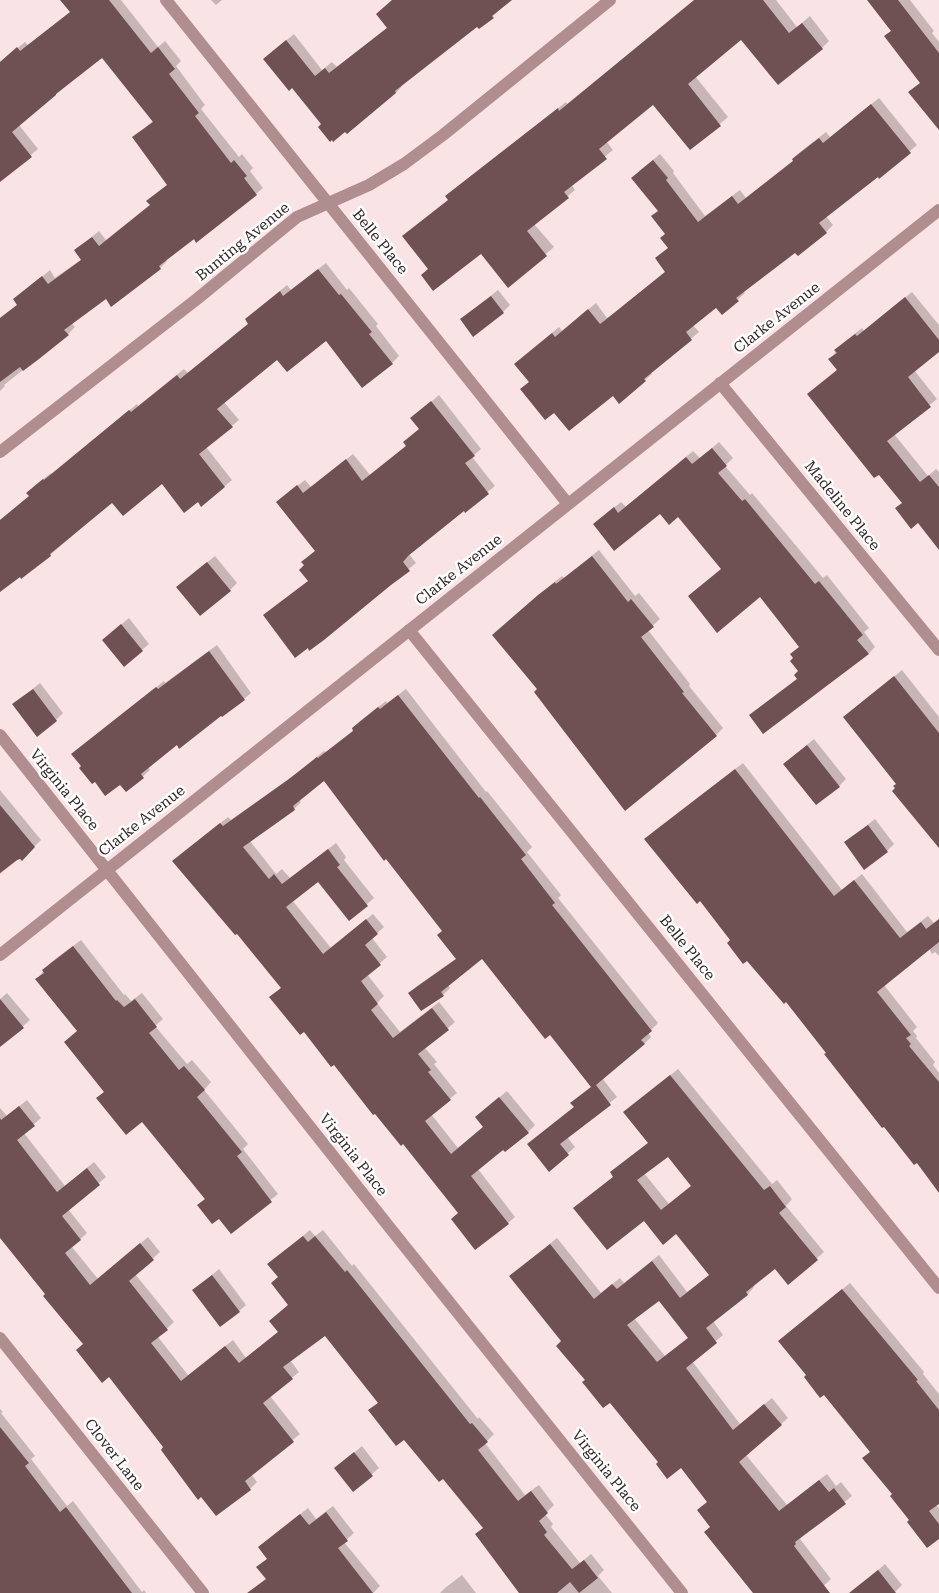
<!DOCTYPE html>
<style>
body{margin:0}
canvas{display:block;background:#fae3e4}
</style>
<canvas width="939" height="1593"></canvas>
<script>
const c = document.querySelector('canvas').getContext('2d');
c.lineJoin = 'round';
function paint(path, color) { c.fillStyle = color; c.fill(path, 'evenodd'); }
const poly = rows => new Path2D(rows.map(r => 'M' + r).join(''));
function strokePath(path, color, width, dash) { c.strokeStyle = color; c.lineWidth = width; c.lineCap = dash ? 'butt' : 'round'; c.setLineDash(dash || []); c.stroke(path); }
function drawText(font, color, halo, rows, align = 'center') {
  c.font = font + ' "Roboto Serif",serif'; c.lineWidth = 5; c.setLineDash([]); c.textBaseline = 'middle'; c.strokeStyle = halo; c.fillStyle = color; for (const [text, x, y, turn = 0] of rows) {
    c.save(); c.translate(x, y); c.rotate((+turn || 0) * Math.PI / 180); c.textAlign = isNaN(turn) ? turn : align; if (halo) c.strokeText(text, 0, 0); c.fillText(text, 0, 0); c.restore();
  }
}
paint(poly([
 [69,0,121,0,158,47,165,41,181,61,176,66,205,105,201,109,239,157,242,154,253,168,250,171,263,188,256,194,166,260,167,261,160,268,106,298,71,323,75,327,68,334,4,385,5,386,0,391,0,318,18,304,22,293,50,270,55,278,82,259,83,244,99,231,106,240,151,204,148,201,168,184,134,137,154,120,102,56,19,125,38,149,0,181,0,62,25,42,28,45,71,12],
 [211,0,222,0,216,5],
 [392,0,510,0,480,28,478,25,401,84,402,86,396,93,322,123,292,86,264,59,294,34,322,70,332,62,337,67,388,27,377,14],
 [695,0,776,0,797,27,810,16,829,41,822,48,742,38,695,76,728,117,690,149,654,103,606,141,613,150,571,184,575,190,534,224,554,247,508,286,481,252,429,269,449,199,446,196,566,102,567,104],
 [869,0,910,0,934,31,932,33,939,42,939,128,921,82,892,30],
 [879,98,917,145,879,177,878,176,826,216,833,225,826,232,798,254,795,251,743,291,745,293,722,313,717,306,693,325,699,332,651,372,652,374,645,380,613,394,554,412,521,389,530,381,523,357,559,327,562,331,596,303,607,318,612,315,666,271,669,247,666,233,659,211,639,171,660,154,674,171,673,173,705,216,740,190,746,198,794,160,793,159,800,152,826,132,830,137],
 [326,263,347,290,349,288,378,324,376,326,399,356,392,363,326,339,278,359,224,402,239,420,206,447,232,480,225,486,201,505,198,500,162,482,112,502,50,555,0,591,0,520,30,496,34,486,51,473,52,474,137,404,138,406,184,369,188,373,249,323,246,319,287,285,291,290],
 [498,290,510,305,503,312,461,319],
 [912,292,939,325,939,350,914,370,937,399,894,434,928,476,936,469,939,472,939,548,903,502,809,394,838,369,830,359,843,343,862,328,864,331],
 [439,395,481,449,472,457,495,486,409,554,416,563,390,584,309,580,306,565,303,562,316,550,285,495,305,480,311,487,353,454,370,475,407,445,420,428,412,418],
 [719,442,733,458,725,466,750,495,752,493,823,578,827,575,869,628,864,632,875,647,869,653,763,732,750,716,798,678,800,671,800,647,760,595,722,568,678,515,661,512,594,524,621,502,626,507,693,451,700,458],
 [599,550,635,596,639,593,660,619,648,630,690,684,689,686,723,728,716,735,538,689,501,628,547,588,562,576,564,578],
 [215,556,237,583,230,590,185,580],
 [129,618,149,644,142,650,111,633],
 [217,645,251,693,244,699,177,743,148,767,150,770,126,791,120,783,82,766,80,748,164,681,165,683],
 [902,670,939,717,939,846,896,788,897,784,845,717],
 [40,683,63,713,56,720,14,704],
 [406,689,486,792,487,791,532,847,527,852,561,895,558,898,658,1023,648,1033,651,1037,644,1044,602,1078,617,1097,567,1137,575,1147,549,1170,528,1144,575,1106,572,1103,592,1086,550,1034,482,958,448,985,450,988,443,995,410,993,417,986,457,958,443,930,324,780,299,799,301,802,294,809,250,841,276,874,282,869,290,878,336,843,346,857,344,860,374,898,349,920,318,880,292,900,331,948,373,914,384,927,372,938,387,957,367,974,384,996,377,1003,400,1032,439,1002,455,1022,425,1048,437,1062,434,1064,457,1093,431,1114,458,1148,484,1126,484,1110,507,1091,535,1125,528,1132,503,1148,478,1169,515,1217,508,1223,459,1213,403,1143,334,1063,271,997,282,987,180,855,228,817,231,820,297,773,324,751,326,752,354,730,353,728,360,721,386,701,387,703],
 [814,739,846,779,839,786,784,764],
 [743,763,842,890,862,874,907,932,928,916,934,923,939,919,939,956,935,952,932,954,929,949,884,985,917,1027,913,1031,917,1036,916,1038,935,1062,933,1065,939,1073,939,1191,786,1000,732,940,653,832],
 [0,790,41,840,22,859,21,857,0,874],
 [875,819,894,844,887,851,845,842],
 [81,940,124,995,125,994,131,1001,142,993,163,1019,155,1026,187,1064,192,1060,211,1082,204,1090,248,1144,243,1149,278,1194,231,1232,142,1120,78,1031,37,979,50,963],
 [7,993,30,1020,0,1046,0,999],
 [678,1069,772,1184,777,1180,792,1199,786,1206,824,1252,788,1283,775,1267,753,1285,754,1287,748,1294,713,1321,723,1335,692,1361,740,1424,772,1398,788,1418,746,1455,787,1505,827,1474,836,1486,841,1482,852,1496,802,1536,800,1539,831,1579,816,1593,755,1593,711,1526,708,1501,681,1466,659,1462,610,1401,586,1379,518,1270,557,1238,601,1293,620,1278,624,1283,659,1255,687,1292,710,1275,676,1233,644,1219,582,1202,614,1176,611,1173,618,1166,649,1142,625,1112],
 [668,1155,692,1185,669,1204,644,1173],
 [659,1299,689,1337,665,1356,634,1318],
 [27,1100,41,1118,24,1133,65,1186,94,1162,106,1177,68,1209,87,1233,72,1247,98,1279,148,1237,160,1252,135,1274,174,1322,158,1337,188,1375,233,1340,246,1358,279,1331,289,1304,279,1276,276,1258,310,1230,315,1236,323,1230,352,1266,354,1264,478,1419,479,1417,494,1434,485,1443,525,1495,539,1485,554,1505,545,1514,553,1524,551,1527,580,1563,591,1554,604,1570,598,1576,612,1593,521,1593,484,1527,443,1477,404,1438,370,1410,379,1402,325,1335,290,1360,299,1372,270,1396,300,1434,251,1474,257,1482,250,1489,165,1447,0,1236,0,1108,7,1116],
 [219,1269,246,1305,239,1311,194,1290],
 [850,1283,924,1372,923,1374,939,1394,939,1502,936,1505,939,1508,939,1537,911,1520,893,1494,864,1458,871,1451,808,1375,787,1334],
 [0,1409,3,1412,1,1413,35,1456,31,1459,67,1506,73,1501,142,1592,144,1590,146,1593,3,1593,0,1581],
 [362,1446,379,1468,353,1490,336,1468],
 [333,1506,354,1533,344,1542,380,1586,373,1593,264,1593,259,1586,267,1578,258,1567,268,1558,259,1547,308,1508,316,1519],
 [885,1564,902,1585,894,1593,862,1593,865,1581],
 [462,1575,476,1593,440,1593,445,1588]
]), '#0003');
paint(poly([
 [60,0,109,0,151,53,158,47,175,69,169,74,199,113,195,116,231,163,234,160,247,176,244,178,257,195,196,243,194,239,159,266,161,269,111,307,106,299,64,330,69,335,39,359,23,371,20,367,0,382,0,318,17,305,13,299,42,276,48,284,81,260,74,250,92,237,99,246,150,205,146,201,167,185,132,137,153,122,102,58,56,94,56,95,12,132,32,157,0,182,0,62,17,47,20,51,70,12],
 [392,0,512,0,492,16,494,18,479,29,477,27,395,91,396,93,347,134,345,132,333,142,332,140,330,142,318,127,321,124,292,88,289,91,263,59,286,40,315,76,325,68,329,73,387,28,376,14],
 [694,0,763,0,789,33,802,23,823,49,778,85,741,40,688,84,721,126,690,150,653,105,599,149,607,159,564,192,569,198,527,231,547,256,508,288,481,254,433,291,421,275,428,269,402,236,448,200,445,196,558,108,559,111],
 [867,0,898,0,939,53,939,130,908,92,920,83,884,36,891,31],
 [871,104,911,153,879,179,878,177,819,223,827,233,798,256,795,253,736,298,739,301,722,315,716,308,686,332,692,340,644,379,646,381,619,404,613,396,569,431,554,413,545,420,520,389,529,382,514,364,552,333,555,337,588,309,600,324,604,321,665,272,655,258,668,248,660,238,665,234,651,216,658,211,631,178,653,160,668,178,666,180,698,222,732,196,738,204,793,161,792,159,819,138,823,143],
 [318,269,339,295,341,294,372,332,369,334,393,364,362,388,326,341,287,372,277,360,217,409,233,427,199,454,225,487,201,507,198,502,184,513,162,484,123,516,112,503,50,554,51,556,21,579,20,577,0,592,0,520,29,496,26,493,43,479,44,480,129,410,131,412,177,375,180,379,248,324,245,319,280,291,283,296],
 [491,296,504,313,473,337,460,319],
 [905,297,939,340,939,352,908,377,931,407,887,441,920,482,929,475,939,487,939,550,918,523,911,529,895,508,902,503,879,475,874,478,807,394,837,370,828,359,837,353,834,350,855,334,857,336],
 [431,401,475,456,465,463,489,494,465,513,464,511,408,556,403,562,410,571,391,585,324,640,309,651,308,648,295,658,263,615,308,581,299,570,304,565,301,562,315,551,276,502,297,485,303,493,346,459,362,481,406,446,403,442,419,429,410,418],
 [712,448,727,466,718,473,742,501,745,499,815,584,819,581,863,635,857,640,869,654,763,734,749,715,797,679,794,675,798,671,790,661,793,658,790,654,799,647,760,597,717,633,688,596,721,569,678,517,669,525,660,514,614,551,593,524,614,507,618,513,686,457,692,464],
 [592,556,628,602,631,599,654,627,641,637,684,692,682,693,717,736,625,811,534,692,537,689,492,635,538,595,555,582,556,584],
 [207,562,231,591,200,616,176,587],
 [121,624,143,651,124,667,102,640],
 [209,651,245,700,222,717,221,716,179,749,177,745,141,774,144,778,126,792,120,785,105,796,95,782,92,784,79,768,81,766,71,754,156,687,158,689],
 [894,676,939,733,939,848,892,791,895,788,893,786,896,784,843,717],
 [33,689,57,721,37,737,12,704],
 [398,695,479,798,480,797,526,855,521,859,555,903,552,905,652,1031,641,1040,645,1044,596,1085,611,1105,560,1144,569,1155,549,1172,527,1144,574,1107,570,1103,591,1087,550,1035,545,1039,482,959,441,992,444,996,421,1011,408,993,456,959,437,935,442,931,386,859,384,861,324,781,293,806,295,810,243,847,269,879,274,874,282,884,328,849,340,865,337,867,368,906,349,921,318,882,286,907,323,954,366,919,378,934,365,945,381,965,361,981,378,1004,371,1010,393,1038,432,1008,449,1030,418,1054,431,1070,428,1072,451,1100,425,1121,451,1154,483,1127,475,1117,499,1097,529,1133,505,1152,503,1150,471,1176,509,1224,475,1250,451,1219,458,1213,403,1144,401,1146,375,1114,373,1115,334,1065,331,1067,304,1032,300,1035,269,997,281,988,237,934,235,935,172,861,220,823,223,826,289,779,317,757,318,758,353,731,352,728,378,707,380,709],
 [807,745,840,787,816,805,783,764],
 [735,769,834,896,854,880,900,938,921,922,926,929,939,919,939,942,877,992,911,1035,906,1038,911,1044,909,1046,939,1082,939,1193,917,1163,914,1165,884,1127,882,1128,824,1054,826,1053,786,1002,784,1004,747,961,743,964,727,943,730,940,700,901,697,904,644,839],
 [0,805,35,847,22,861,20,859,17,860,0,873],
 [868,825,888,852,864,870,844,842],
 [73,946,116,1001,117,1000,124,1007,135,999,157,1027,149,1033,179,1070,184,1066,205,1090,197,1097,242,1152,237,1156,272,1202,231,1234,219,1219,212,1224,197,1205,205,1199,142,1122,126,1135,96,1098,104,1092,64,1042,77,1031,35,979,44,973,42,970],
 [0,999,24,1028,0,1047],
 [670,1075,764,1190,770,1186,786,1207,779,1213,818,1260,788,1285,775,1269,746,1292,748,1295,706,1328,717,1343,686,1368,733,1430,764,1404,782,1425,739,1462,779,1511,819,1480,829,1492,834,1488,846,1504,795,1542,796,1544,794,1546,830,1593,753,1593,704,1532,710,1527,697,1510,707,1502,681,1468,667,1479,656,1464,658,1462,610,1403,603,1408,582,1382,585,1380,556,1346,561,1341,509,1276,550,1244,594,1299,612,1284,617,1289,652,1261,680,1298,709,1275,676,1234,663,1245,644,1221,607,1250,573,1208,613,1177,610,1172,648,1143,623,1112],
 [668,1157,691,1186,661,1210,637,1180],
 [659,1301,688,1338,657,1362,627,1325],
 [19,1106,35,1126,17,1140,57,1192,87,1168,100,1185,62,1216,81,1240,65,1253,90,1285,140,1243,154,1260,129,1281,168,1330,151,1343,181,1381,225,1346,239,1363,278,1332,269,1321,288,1305,271,1283,278,1277,267,1264,303,1236,308,1242,315,1236,345,1272,347,1270,470,1424,472,1423,488,1442,478,1450,518,1501,531,1491,548,1513,539,1521,547,1532,544,1535,572,1569,584,1560,598,1578,579,1593,570,1582,557,1593,519,1593,475,1534,483,1528,443,1479,439,1482,404,1440,396,1446,368,1410,378,1403,325,1336,283,1367,293,1379,263,1403,294,1442,245,1481,251,1490,216,1516,201,1497,198,1500,161,1450,163,1447,109,1377,102,1383,76,1350,83,1344,43,1296,45,1294,0,1238,0,1118,1,1120],
 [212,1275,240,1312,220,1327,192,1290],
 [842,1289,918,1380,916,1381,939,1410,939,1504,929,1511,939,1524,939,1539,927,1548,907,1522,909,1520,890,1496,892,1494,862,1458,870,1452,824,1395,820,1398,804,1377,806,1375,778,1341],
 [0,1427,29,1463,25,1466,60,1512,66,1507,132,1593,0,1593],
 [354,1452,373,1476,353,1492,334,1468],
 [326,1512,348,1541,338,1548,373,1593,247,1593,266,1579,256,1567,267,1559,258,1547,300,1514,309,1525],
 [878,1570,896,1593,849,1593]
]), '#705153');
strokePath(poly([
 [166,0,568,504],
 [720,383,939,650],
 [0,452,197,299,297,217,369,185,404,164,443,135,610,0],
 [409,630,939,1288],
 [0,735,390,1228,682,1593],
 [0,955,939,210],
 [0,1338,203,1593]
]), '#b08d8f', 12);
drawText('15px', '#342627', '#fff', [
 ["Bunting Avenue",243,242,-39],
 ["Belle Place",380,242,51],
 ["Clarke Avenue",777,318,-38],
 ["Madeline Place",842,506,51],
 ["Clarke Avenue",459,570,-38],
 ["Virginia Place",64,790,51],
 ["Clarke Avenue",142,821,-38],
 ["Belle Place",687,948,51],
 ["Virginia Place",353,1155,52],
 ["Clover Lane",114,1455,52],
 ["Virginia Place",606,1471,51]
]);
</script>
